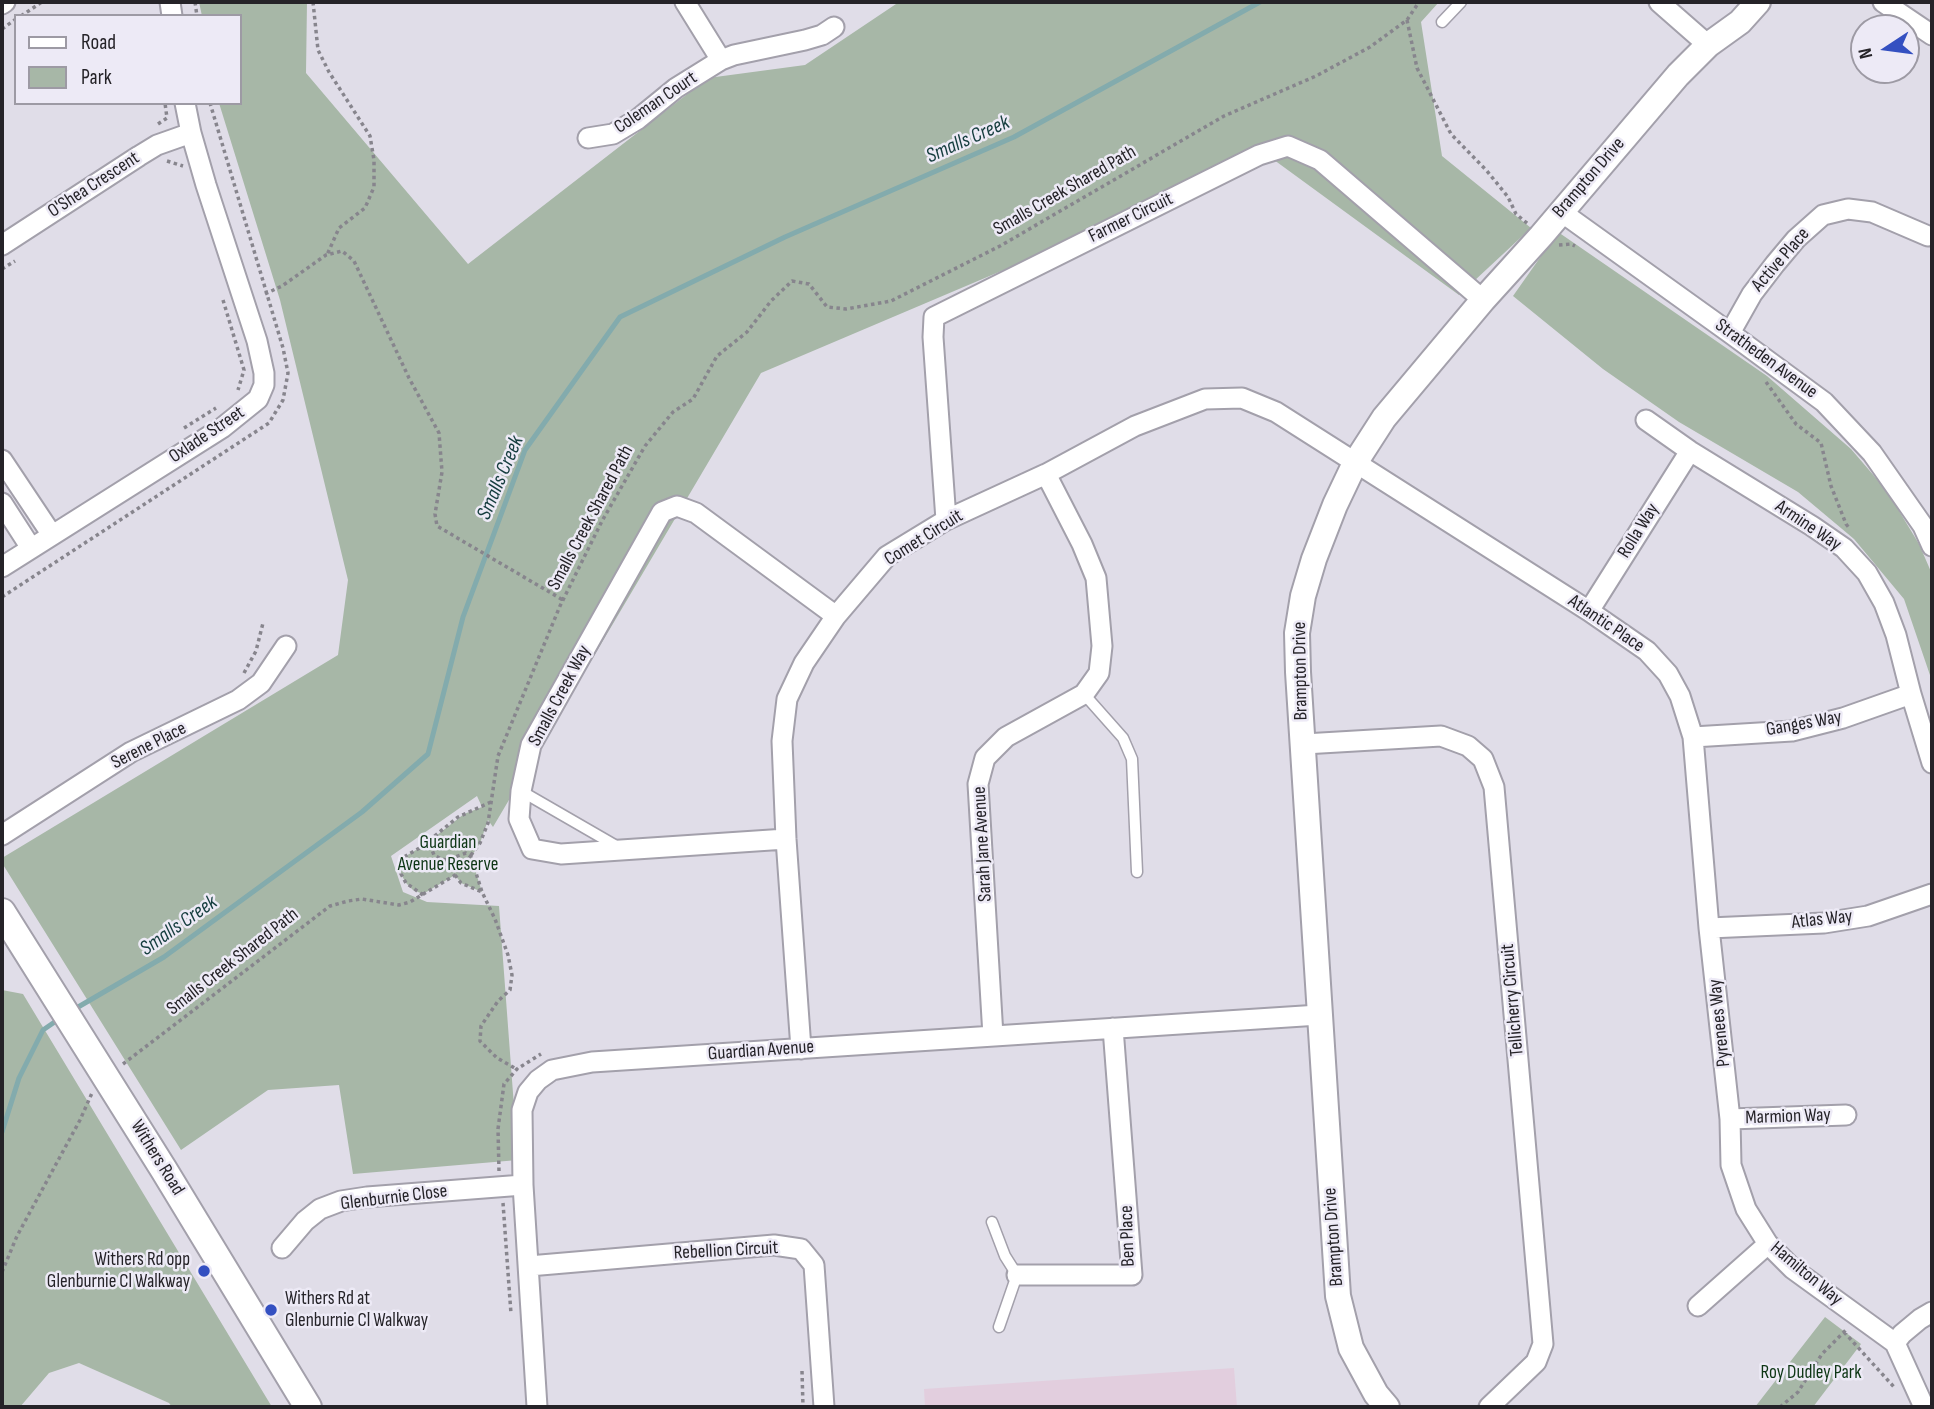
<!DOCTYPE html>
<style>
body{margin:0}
#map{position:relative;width:1934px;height:1409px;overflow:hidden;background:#e0dde8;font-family:"Sofia Sans Condensed",sans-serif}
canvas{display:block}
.frame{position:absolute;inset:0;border:4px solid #252328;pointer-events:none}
.legend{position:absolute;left:14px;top:14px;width:228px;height:91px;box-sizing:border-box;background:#edeaf6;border:2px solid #9d9aa4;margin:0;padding:9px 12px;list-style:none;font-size:21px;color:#252328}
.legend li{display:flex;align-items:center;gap:14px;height:35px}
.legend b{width:35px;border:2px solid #9d9aa4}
.north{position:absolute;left:1850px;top:14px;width:70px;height:70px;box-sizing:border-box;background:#edeaf6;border:2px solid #9d9aa4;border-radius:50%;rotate:257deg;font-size:19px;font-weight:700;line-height:28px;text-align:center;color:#252328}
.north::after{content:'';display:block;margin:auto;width:24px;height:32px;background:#3450c1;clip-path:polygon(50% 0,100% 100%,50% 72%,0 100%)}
</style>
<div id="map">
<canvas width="1934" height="1409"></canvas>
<div class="frame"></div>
<ul class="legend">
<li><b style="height:9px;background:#fff"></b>Road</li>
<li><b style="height:19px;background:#a7b7a7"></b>Park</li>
</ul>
<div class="north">N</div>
</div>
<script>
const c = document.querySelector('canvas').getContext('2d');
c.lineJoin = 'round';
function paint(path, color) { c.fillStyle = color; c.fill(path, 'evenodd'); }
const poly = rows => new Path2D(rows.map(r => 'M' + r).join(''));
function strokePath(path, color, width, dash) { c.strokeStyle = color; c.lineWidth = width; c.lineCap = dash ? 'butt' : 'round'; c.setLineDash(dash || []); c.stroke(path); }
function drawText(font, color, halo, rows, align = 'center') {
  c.font = font + ' "Sofia Sans Condensed",sans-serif'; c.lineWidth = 5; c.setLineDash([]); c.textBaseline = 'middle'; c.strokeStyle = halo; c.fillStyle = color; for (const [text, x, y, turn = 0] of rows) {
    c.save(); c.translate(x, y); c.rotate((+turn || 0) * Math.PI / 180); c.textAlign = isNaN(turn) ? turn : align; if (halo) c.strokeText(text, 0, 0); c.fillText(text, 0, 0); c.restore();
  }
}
paint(poly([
 [1234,1368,1237,1407,925,1407,924,1389]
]), '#e2cede');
paint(poly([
 [199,2,307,2,306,73,468,264,708,78,805,65,899,2,1439,2,1421,22,1442,156,1531,228,1459,295,1270,157,761,373,493,827,488,820,480,843,471,857,482,892,461,883,455,875,423,894,413,890,406,883,401,874,401,866,404,857,423,846,464,814,482,807,477,796,391,856,403,892,427,902,499,906,518,1160,353,1174,339,1085,268,1090,181,1150,2,863,2,858,338,655,348,580,280,300,219,103,240,103,240,16,202,16],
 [1558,232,1767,376,1851,449,1887,491,1919,544,1932,574,1932,681,1904,599,1854,539,1798,492,1679,422,1603,369,1513,296],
 [2,990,23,994,272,1407,172,1407,169,1403,79,1363,49,1373,20,1407,2,1407],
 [1825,1317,1861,1344,1813,1407,1755,1407]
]), '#a7b7a7');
strokePath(poly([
 [73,1010,164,957,362,812,428,754,463,617,525,450,620,317,785,237,1014,137,1260,2],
 [2,1132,19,1078,43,1030,59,1019]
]), '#83abad', 5);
const service = poly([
 [1442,22,1461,2],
 [1084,694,1123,738,1132,759,1137,872],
 [521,791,618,847],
 [992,1222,1005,1256,1017,1275,999,1327]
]);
const minor = poly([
 [170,2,172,16],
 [685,2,721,60],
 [1659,2,1708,45],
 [1883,2,1932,35],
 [2,4,5,2],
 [588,138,613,134,638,119,676,88,721,60,734,55,805,40,822,35,834,27],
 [1560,211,1730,333,1824,402,1872,453,1923,526,1932,546],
 [2,245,139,156,157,145,191,133],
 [1730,333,1752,294,1775,264,1796,239,1823,215,1848,209,1872,212,1928,236],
 [1646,420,1690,451,1812,526,1844,548,1867,573,1884,603,1896,635,1911,694,1932,763],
 [2,460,52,535],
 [2,503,31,548],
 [946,520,933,337,934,317,1259,155,1288,146,1320,160,1483,300],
 [2,567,222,428,258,399,264,385,264,373,257,341,206,185,191,133,185,103],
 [1589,611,1690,451],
 [1693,737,1792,731,1843,718,1911,694],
 [1304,744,1441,736,1468,746,1483,759,1494,787,1543,1344,1536,1362,1489,1407],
 [2,835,131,752,238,700,261,683,286,646],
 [786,839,561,854,532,849,519,819,521,791,531,745,662,512,677,506,696,513,836,616],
 [1709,928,1824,923,1868,916,1932,894],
 [993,1036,978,784,985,758,1006,737,1084,694,1099,673,1102,646,1096,578,1082,544,1046,474],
 [801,1049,786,839,782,741,787,699,804,663,836,616,887,556,946,520,1046,474,1135,426,1205,399,1242,398,1276,412,1589,611,1647,651,1668,674,1680,696,1693,737,1709,928,1730,1119,1731,1165,1746,1209,1768,1244,1793,1269,1895,1343,1924,1407],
 [1730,1119,1846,1115],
 [282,1248,305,1221,320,1209,341,1201,367,1197,523,1185],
 [529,1266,774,1245,801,1249,814,1265,824,1407],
 [1017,1275,1132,1275,1113,1028],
 [1698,1306,1768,1244],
 [1895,1343,1902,1334,1920,1319,1932,1312],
 [537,1407,523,1185,522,1110,528,1092,538,1080,552,1070,592,1062,1319,1015]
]);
const tertiary = poly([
 [1387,1407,1376,1394,1351,1348,1338,1296,1298,672,1297,633,1303,596,1314,559,1335,505,1355,463,1384,418,1483,300,1541,236,1678,75,1708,45,1740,22,1758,2]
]);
const secondary = poly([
 [2,912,164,1170,308,1407]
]);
strokePath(service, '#a3a0ab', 13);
strokePath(minor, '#a3a0ab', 23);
strokePath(tertiary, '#a3a0ab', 28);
strokePath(secondary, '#a3a0ab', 30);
strokePath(poly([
 [195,2,197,16],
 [313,2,318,50,329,72,370,136,374,160,374,187,365,208,339,228,327,255],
 [21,16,42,2],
 [1407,20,1417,68,1451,134,1487,171,1508,197,1516,214,1528,224],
 [2,29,16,19],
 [158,124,167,118,165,103],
 [167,161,183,166],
 [1559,245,1571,244,1575,246],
 [2,269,15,261],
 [265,294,282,286,326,255,342,251,354,261,409,378,439,433,442,472,435,514,437,526,563,600],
 [223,300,244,370,238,390],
 [1766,382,1796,424,1821,443,1831,486,1846,524,1850,529],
 [184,428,216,408],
 [2,597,269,423,283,400,288,373,283,348,210,103],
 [244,673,256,651,263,623],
 [491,802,458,817,431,839,430,845,434,855,441,859,447,860,466,853,471,857,482,892,495,919,508,955,512,975,510,990,498,1001,481,1026,480,1041,497,1058,518,1070],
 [455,875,461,883,482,892],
 [423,895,406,883,401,874,401,866,404,857,423,846,430,845],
 [123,1064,330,906,348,901,362,899,399,905,410,902,457,874,480,843,488,823,498,756,560,606,602,521,645,446,673,412,693,399,717,356,747,332,771,301,792,281,809,284,827,307,846,309,891,301,1000,246,1224,116,1316,76,1370,47,1407,20,1419,2],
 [499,1171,498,1129,504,1084,517,1069,541,1054],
 [503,1203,511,1314],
 [2,1272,17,1236,80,1120,92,1093],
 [1844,1332,1894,1387],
 [802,1371,803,1407],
 [1780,1407,1798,1392,1822,1354,1846,1330]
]), '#87858d', 3.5, [3.5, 3.5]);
strokePath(service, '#fff', 10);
strokePath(minor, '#fff', 19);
strokePath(tertiary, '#fff', 24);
strokePath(secondary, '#fff', 26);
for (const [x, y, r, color] of [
 [204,1271,7,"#3450c1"],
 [271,1310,7,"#3450c1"]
]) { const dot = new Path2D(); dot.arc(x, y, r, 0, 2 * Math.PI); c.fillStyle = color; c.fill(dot); strokePath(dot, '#edeaf6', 2.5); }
drawText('19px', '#252328', '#edeaf6', [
 ["Coleman Court",656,103,-34],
 ["Brampton Drive",1589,178,-49],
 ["O'Shea Crescent",94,185,-33],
 ["Smalls Creek Shared Path",1065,191,-30],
 ["Farmer Circuit",1131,218,-26],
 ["Active Place",1781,260,-49],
 ["Stratheden Avenue",1766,359,36],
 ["Oxlade Street",207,435,-34],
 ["Smalls Creek Shared Path",591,518,-62],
 ["Armine Way",1808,526,34],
 ["Rolla Way",1639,531,-58],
 ["Comet Circuit",924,538,-32],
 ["Atlantic Place",1606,624,34],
 ["Brampton Drive",1301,671,-91],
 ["Smalls Creek Way",560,696,-62],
 ["Ganges Way",1804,724,-10],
 ["Serene Place",149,746,-27],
 ["Sarah Jane Avenue",983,844,-93],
 ["Atlas Way",1822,920,-6],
 ["Smalls Creek Shared Path",233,962,-38],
 ["Tellicherry Circuit",1513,1000,-95],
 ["Pyrenees Way",1720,1023,-96],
 ["Guardian Avenue",761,1051,-4],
 ["Marmion Way",1788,1117,-2],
 ["Withers Road",157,1158,58],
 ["Glenburnie Close",394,1198,-7],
 ["Ben Place",1128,1236,-92],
 ["Brampton Drive",1334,1237,-94],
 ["Rebellion Circuit",726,1251,-3],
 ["Hamilton Way",1806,1274,40]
]);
drawText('19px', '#0e3615', '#edeaf6', [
 ["Guardian",448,843],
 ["Avenue Reserve",448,865],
 ["Roy Dudley Park",1811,1373]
]);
drawText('19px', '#252328', '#edeaf6', [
 ["Withers Rd opp",190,1260],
 ["Glenburnie Cl Walkway",190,1282],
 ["Withers Rd at",285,1299,"left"],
 ["Glenburnie Cl Walkway",285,1321,"left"]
], 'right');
drawText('italic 21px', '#153d3e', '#edeaf6', [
 ["Smalls Creek",968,140,-24],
 ["Smalls Creek",501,478,-67],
 ["Smalls Creek",179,926,-35]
]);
</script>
